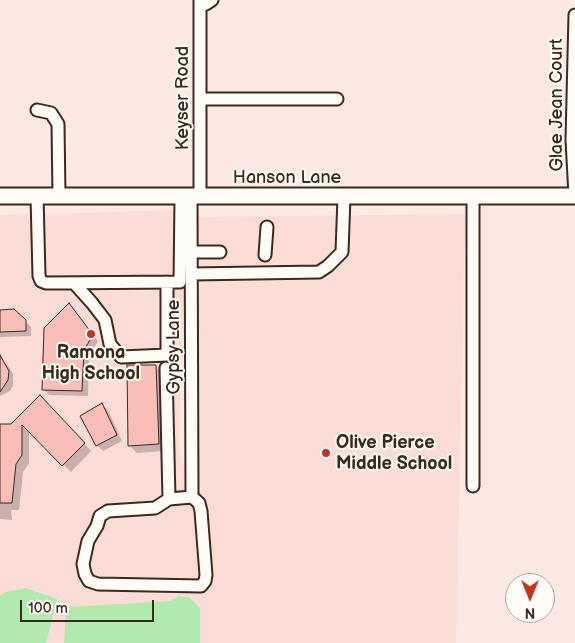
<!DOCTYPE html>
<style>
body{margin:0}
#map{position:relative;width:575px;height:643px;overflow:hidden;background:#fce9e4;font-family:"Balsamiq Sans",sans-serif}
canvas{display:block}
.north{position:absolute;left:505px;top:573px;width:50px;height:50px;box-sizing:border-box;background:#fdfcf7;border:1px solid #afa8a0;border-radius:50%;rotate:180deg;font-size:14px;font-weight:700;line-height:20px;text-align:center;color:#3b2a1e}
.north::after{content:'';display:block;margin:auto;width:18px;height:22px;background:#c8321e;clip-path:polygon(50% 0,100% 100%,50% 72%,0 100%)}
.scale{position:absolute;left:20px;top:600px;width:134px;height:22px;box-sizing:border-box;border:2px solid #3b2a1e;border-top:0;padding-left:6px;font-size:15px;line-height:18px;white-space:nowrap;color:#3b2a1e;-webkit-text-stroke:4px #fdfcf7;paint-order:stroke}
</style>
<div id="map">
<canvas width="575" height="643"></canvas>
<div class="north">N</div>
<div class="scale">100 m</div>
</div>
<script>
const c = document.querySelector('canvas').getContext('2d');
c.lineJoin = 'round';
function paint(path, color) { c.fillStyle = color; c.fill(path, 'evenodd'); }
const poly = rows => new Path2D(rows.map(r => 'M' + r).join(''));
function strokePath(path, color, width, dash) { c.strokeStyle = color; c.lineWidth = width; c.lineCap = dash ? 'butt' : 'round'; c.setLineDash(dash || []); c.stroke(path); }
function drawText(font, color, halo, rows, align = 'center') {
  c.font = font + ' "Balsamiq Sans",sans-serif'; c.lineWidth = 4; c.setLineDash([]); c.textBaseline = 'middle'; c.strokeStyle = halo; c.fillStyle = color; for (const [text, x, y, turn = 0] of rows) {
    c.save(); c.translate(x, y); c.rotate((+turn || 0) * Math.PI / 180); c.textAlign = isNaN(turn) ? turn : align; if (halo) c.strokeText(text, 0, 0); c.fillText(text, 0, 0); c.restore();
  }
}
paint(poly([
 [186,210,179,452,190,480,195,424,199,217,465,214,456,643,0,643,0,215]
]), '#fbdcd7');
paint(poly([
 [26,588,57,599,46,643,0,643,0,595,6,592],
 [178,596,189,597,200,608,200,643,64,643,66,607,171,601]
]), '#b0eaae');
paint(poly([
 [0,311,25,321,31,327,31,336,0,337],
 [75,311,98,341,89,356,88,396,49,395,43,389],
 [0,359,9,367,13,374,13,386,10,391,0,396],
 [155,366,163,374,166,451,137,453,129,445],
 [48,404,91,451,71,472,29,430,29,463,23,472,19,510,11,510,12,520,0,519,0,425,11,425],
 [102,405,108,410,122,441,103,451,97,445]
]), '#0003');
const building = poly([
 [69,303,93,335,84,350,82,391,42,390,44,328,69,303],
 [14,309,26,320,26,331,0,332,0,310,14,309],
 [0,355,9,371,8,380,0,392,0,355],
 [127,365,156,365,159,444,128,446,127,365],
 [40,395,85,443,62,466,22,425,22,455,16,464,12,503,0,503,0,424,11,424,40,395],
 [102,403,117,435,96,446,80,416,102,403]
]);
paint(building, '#fabeb9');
strokePath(building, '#3b2a1e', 1);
const minor = poly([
 [200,0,200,197],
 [200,6,206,4,212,0],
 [200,99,337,99],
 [37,110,51,113,58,124,59,196],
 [37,196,39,276,41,281,46,283,180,282,181,197],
 [575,196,572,140,575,15],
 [191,197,192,497],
 [192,252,220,252],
 [265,255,267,227],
 [192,274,319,272,328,266,342,252,344,197],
 [74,283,92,303,105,320,110,344,121,357,167,355,167,282],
 [166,368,169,499],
 [473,486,473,197],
 [192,497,199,503,201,511,206,575,205,581,201,586,98,584,89,581,85,574,83,564,88,541,97,526,100,516,108,511,155,508,169,499,192,497]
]);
const major = poly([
 [0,196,575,196]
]);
strokePath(minor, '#3b2a1e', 15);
strokePath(major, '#3b2a1e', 19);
strokePath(minor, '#fdfcf7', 11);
strokePath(major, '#fdfcf7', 15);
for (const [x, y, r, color] of [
 [91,334,5,"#c8321e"],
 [326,453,5,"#c8321e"]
]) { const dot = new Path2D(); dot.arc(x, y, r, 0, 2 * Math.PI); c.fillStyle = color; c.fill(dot); strokePath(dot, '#fdfcf7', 2); }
drawText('18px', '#3b2a1e', '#fdfcf7', [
 ["Keyser Road",183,98,-90],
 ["Glae Jean Court",557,105,-90],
 ["Hanson Lane",287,178],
 ["Gypsy Lane",174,347,-90]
]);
drawText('bold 18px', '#3b2a1e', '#fdfcf7', [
 ["Ramona",91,353],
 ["High School",91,374],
 ["Olive Pierce",336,443,"left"],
 ["Middle School",336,464,"left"]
]);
</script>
